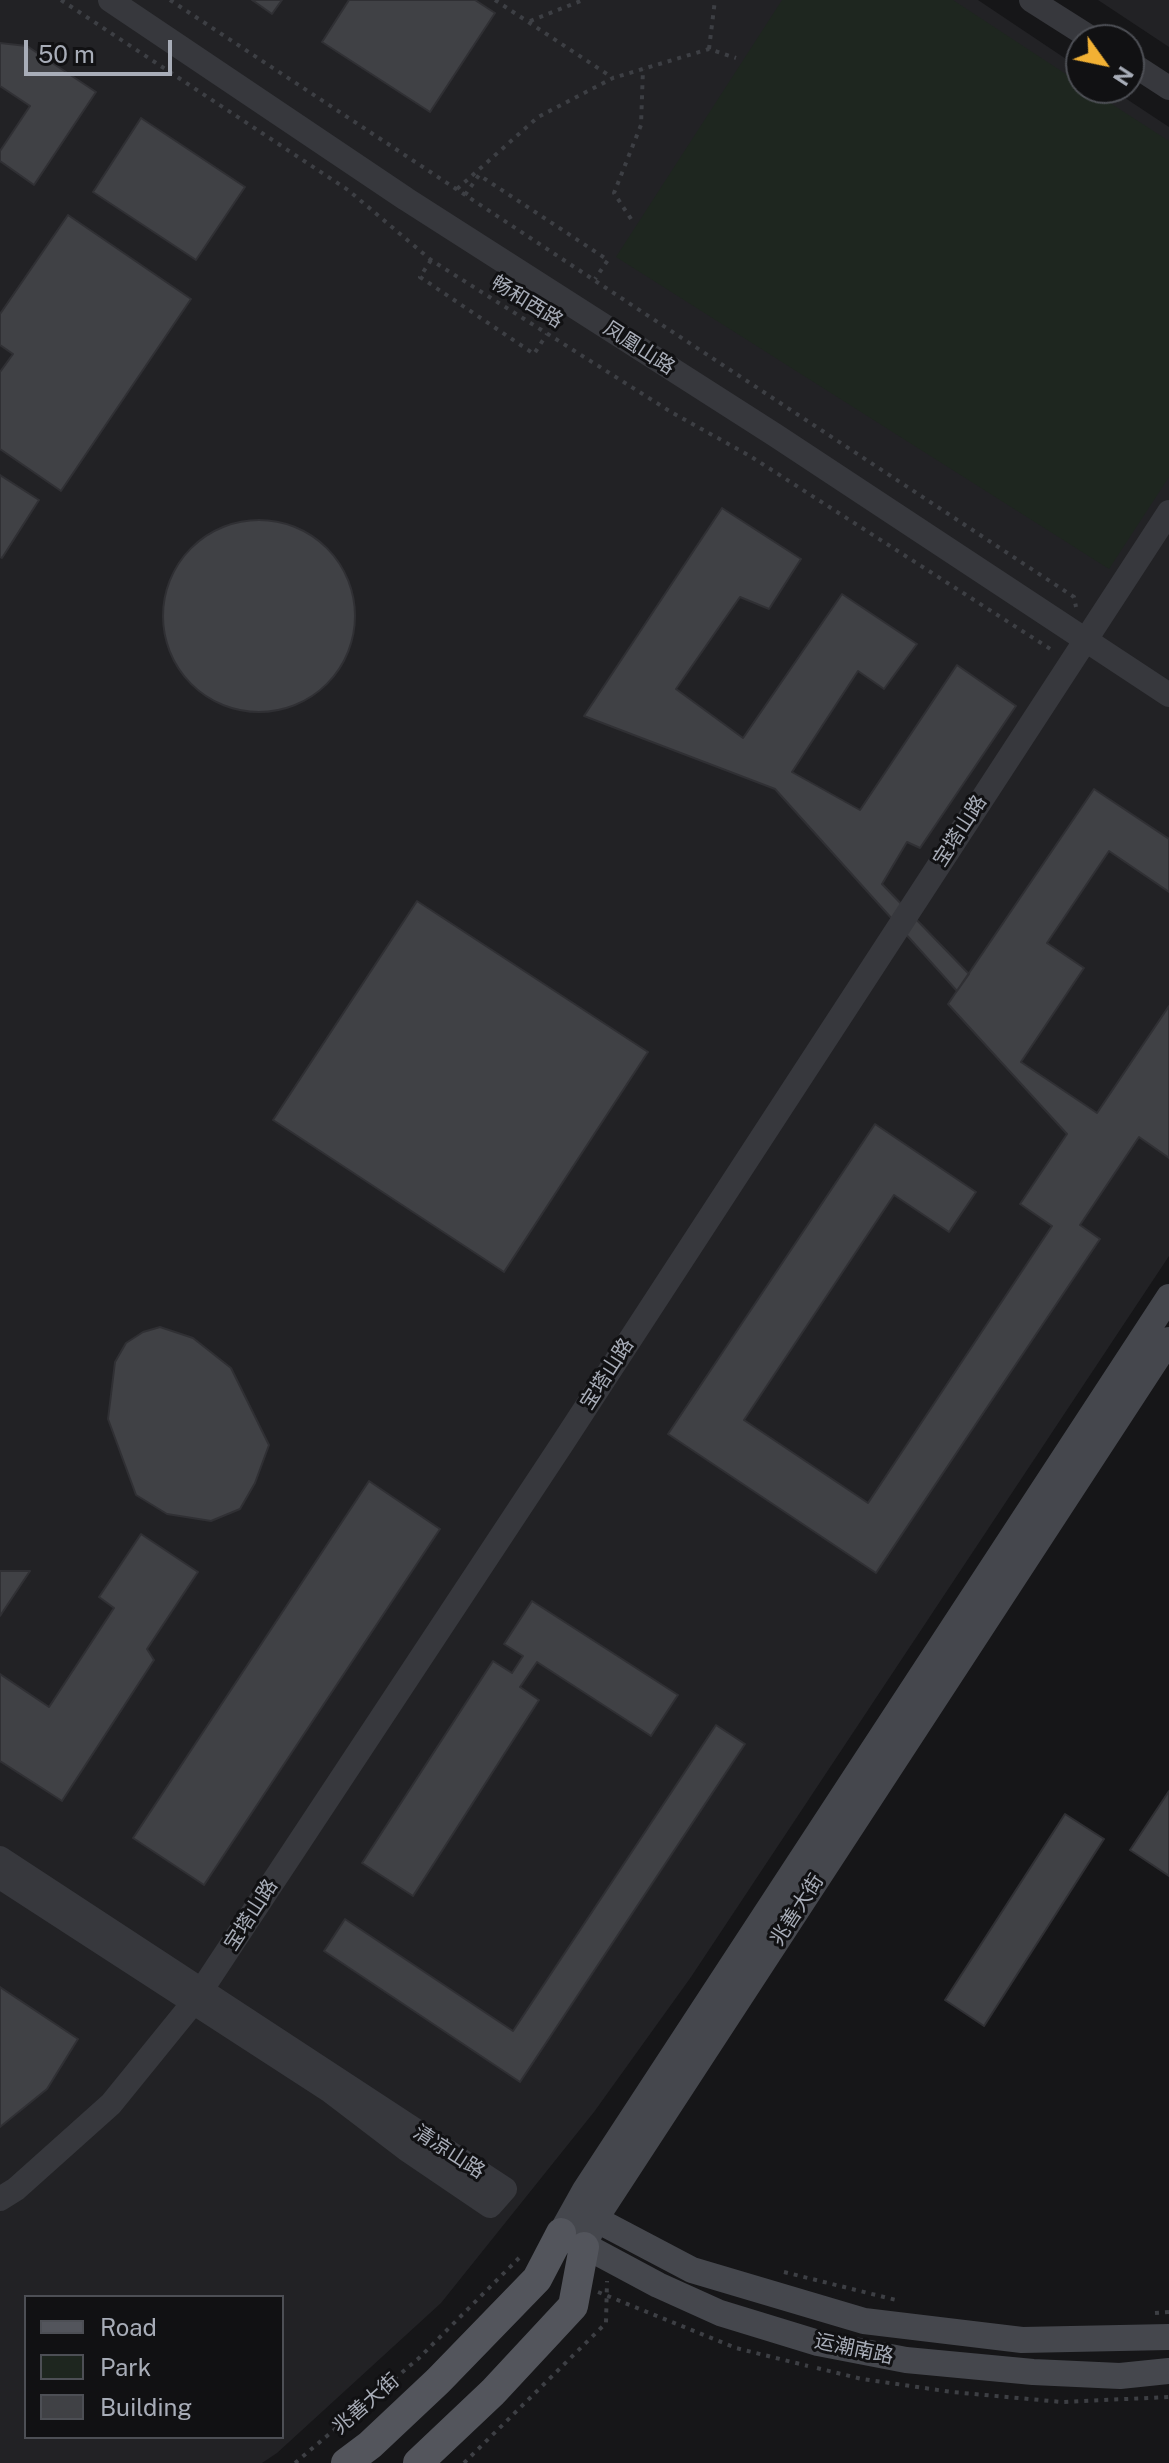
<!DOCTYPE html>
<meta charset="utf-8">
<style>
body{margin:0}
#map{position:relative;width:1169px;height:2463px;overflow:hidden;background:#161618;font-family:"Public Sans",sans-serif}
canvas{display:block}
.legend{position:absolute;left:24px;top:2295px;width:260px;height:144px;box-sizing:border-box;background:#111113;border:2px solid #4d4f55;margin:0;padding:10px 14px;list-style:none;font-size:24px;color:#a8adb8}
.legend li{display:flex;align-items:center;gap:16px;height:40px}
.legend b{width:40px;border:2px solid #4d4f55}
.north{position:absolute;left:1065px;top:24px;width:80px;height:80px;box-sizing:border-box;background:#111113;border:2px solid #4d4f55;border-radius:50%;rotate:123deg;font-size:22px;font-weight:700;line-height:32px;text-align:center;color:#a8adb8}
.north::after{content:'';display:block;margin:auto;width:28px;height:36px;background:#f2b134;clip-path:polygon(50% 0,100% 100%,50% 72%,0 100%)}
.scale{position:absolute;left:24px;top:40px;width:148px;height:36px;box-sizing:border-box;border:4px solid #a8adb8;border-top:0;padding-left:10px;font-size:24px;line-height:28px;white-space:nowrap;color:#a8adb8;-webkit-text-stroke:6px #111113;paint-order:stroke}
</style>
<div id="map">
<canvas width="1169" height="2463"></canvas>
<ul class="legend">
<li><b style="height:10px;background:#53555c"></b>Road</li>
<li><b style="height:22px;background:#1e261f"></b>Park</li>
<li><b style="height:22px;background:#404145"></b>Building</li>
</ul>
<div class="north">N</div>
<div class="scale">50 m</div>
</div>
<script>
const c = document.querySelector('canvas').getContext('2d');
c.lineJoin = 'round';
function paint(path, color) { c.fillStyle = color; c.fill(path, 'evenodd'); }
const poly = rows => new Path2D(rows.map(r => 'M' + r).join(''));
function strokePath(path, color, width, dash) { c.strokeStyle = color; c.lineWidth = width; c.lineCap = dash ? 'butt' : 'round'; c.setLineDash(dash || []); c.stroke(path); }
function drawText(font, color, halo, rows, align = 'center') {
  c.font = font + ' "Public Sans","Noto Sans SC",sans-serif'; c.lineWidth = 6; c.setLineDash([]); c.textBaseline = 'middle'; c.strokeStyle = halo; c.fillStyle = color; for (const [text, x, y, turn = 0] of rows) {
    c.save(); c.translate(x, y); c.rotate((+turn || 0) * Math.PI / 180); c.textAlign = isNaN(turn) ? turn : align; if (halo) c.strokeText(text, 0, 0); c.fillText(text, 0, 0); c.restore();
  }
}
paint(poly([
 [0,0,978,0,1081,69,1081,88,1110,88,1169,127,1169,1256,691,1977,594,2112,441,2303,277,2453,262,2463,0,2463],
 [26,2297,282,2297,282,2437,26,2437],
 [1098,0,1169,0,1169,47]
]), '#222225');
paint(poly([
 [782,0,953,0,1081,84,1081,88,1087,88,1169,141,1169,477,1109,569,616,257]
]), '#1e261f');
const building = poly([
 [252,0,282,0,272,14,252,0],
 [349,0,475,0,495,13,430,112,322,42,349,0],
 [0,43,27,46,96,92,34,185,0,161,0,151,30,106,0,86,0,43],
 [141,118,245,187,196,260,93,192,141,118],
 [68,215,191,299,61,491,0,449,0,372,13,354,0,345,0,314,68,215],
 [0,475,39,500,2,558,0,557,0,475],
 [722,508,801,559,769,609,740,597,676,689,743,738,842,594,917,644,884,689,858,671,792,772,860,810,957,665,1016,706,920,848,907,842,882,884,969,974,957,991,775,789,584,716,722,508],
 '163 616a96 96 0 1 1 192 0a96 96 0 1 1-192 0Z',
 [1094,789,1169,839,1169,892,1109,851,1047,943,1084,968,1021,1062,1097,1113,1169,1006,1169,1158,1139,1137,1080,1225,1100,1239,876,1573,668,1434,875,1124,976,1192,949,1232,894,1195,744,1420,868,1503,1052,1226,1020,1204,1067,1134,948,1004,1094,789],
 [417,901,648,1052,504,1272,273,1120,417,901],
 [160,1327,193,1338,231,1368,269,1445,255,1483,240,1509,211,1521,167,1514,136,1495,108,1419,115,1362,126,1343,143,1332,160,1327],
 [369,1481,440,1529,204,1885,133,1838,369,1481],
 [141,1534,198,1572,147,1649,154,1660,62,1801,0,1761,0,1674,49,1707,114,1608,99,1597,141,1534],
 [0,1571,30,1571,0,1616,0,1571],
 [532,1601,678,1695,651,1736,537,1662,520,1687,539,1700,413,1896,362,1863,493,1661,512,1673,523,1656,504,1644,532,1601],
 [716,1725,745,1744,520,2082,324,1951,345,1919,513,2031,716,1725],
 [1169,1791,1169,1876,1130,1850,1169,1791],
 [1065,1814,1104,1839,984,2026,945,2000,1065,1814],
 [0,1987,78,2039,47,2089,0,2127,0,1987]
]);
paint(building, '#404145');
strokePath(building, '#303034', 2);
strokePath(poly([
 [61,0,348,190,431,260,671,412,750,456,1055,652],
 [170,0,1074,597,1076,607],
 [495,0,613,78],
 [530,21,583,0],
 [709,49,715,0],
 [457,189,538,117,613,78,709,49,736,58],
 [465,195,479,175,608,260,595,279],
 [631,219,614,193,641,125,643,69],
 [431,260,420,277,534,354,547,334],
 [784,2272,896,2300],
 [598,2292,736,2348,808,2366],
 [1155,2313,1169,2312],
 [817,2368,862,2379,952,2392,1062,2402,1169,2397],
 [295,2463,419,2358,519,2258],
 [464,2463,606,2323,607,2281]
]), '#3d3f44', 4, [4, 6]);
strokePath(poly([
 [110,0,406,199,775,435,1169,695],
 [1031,0,1094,40],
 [1129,62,1169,88],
 [0,1858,505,2189,490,2206,406,2149,330,2091,0,1877],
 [0,2199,16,2189,111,2104,193,2003,564,1441,1169,512]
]), '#37383d', 24);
strokePath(poly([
 [1169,1297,585,2190,561,2233,658,2285,720,2313,818,2343,906,2360,1033,2372,1120,2376,1169,2371],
 [580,2211,692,2270,864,2321,1022,2340,1169,2337],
 [584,2247,596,2218,1169,1340]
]), '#45474d', 26);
strokePath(poly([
 [346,2463,370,2445,438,2381,537,2279,561,2233],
 [418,2463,493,2392,573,2306,584,2247]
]), '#53555c', 30);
drawText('20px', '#a8adb8', '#111113', [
 ["畅和西路",527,302,32],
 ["凤凰山路",639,348,33],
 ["宝塔山路",960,831,-57],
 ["宝塔山路",607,1374,-57],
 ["兆善大街",797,1910,-57],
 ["宝塔山路",251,1915,-57],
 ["清凉山路",449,2152,33],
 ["运潮南路",854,2349,12],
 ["兆善大街",366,2404,-41]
]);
</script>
